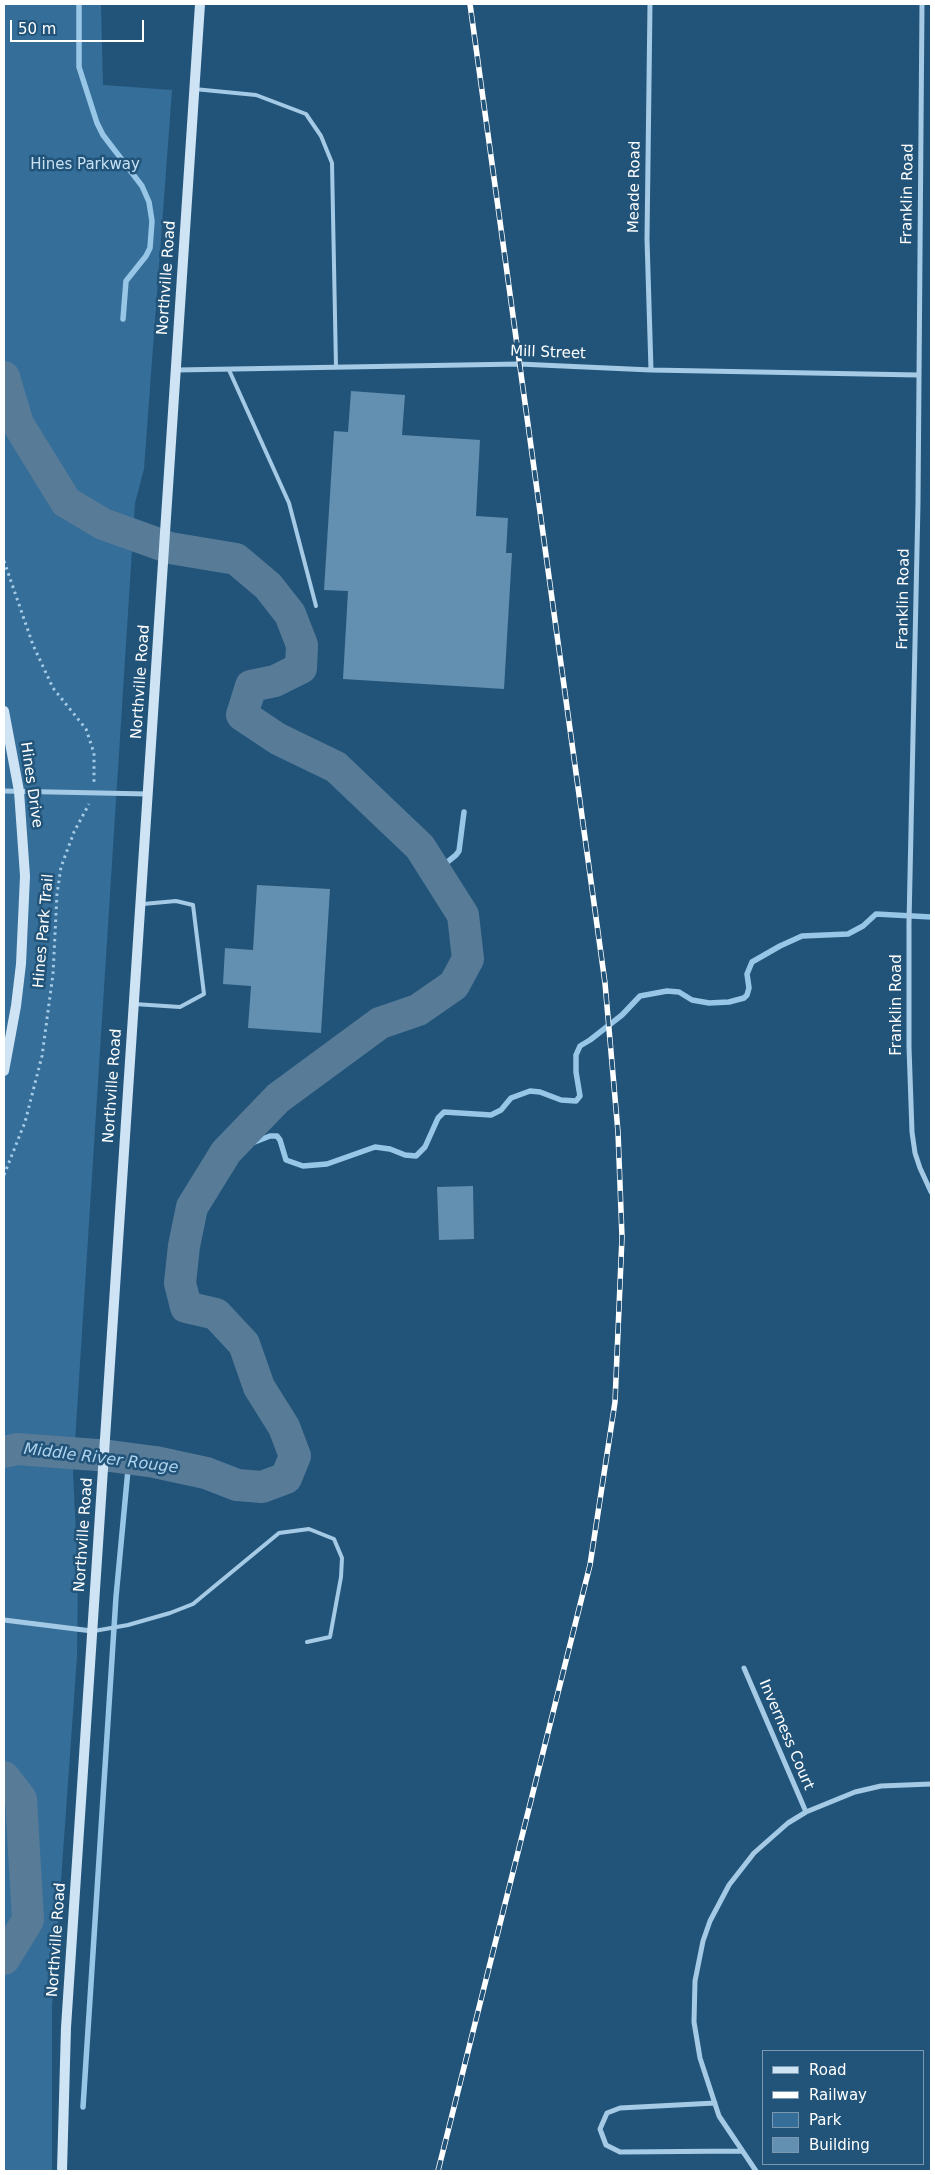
<!DOCTYPE html>
<style>
body{margin:0}
#map{position:relative;width:935px;height:2175px;overflow:hidden;background:#22547a;font-family:"DejaVu Sans",sans-serif}
canvas{display:block}
.frame{position:absolute;inset:0;border:5px solid #fff;pointer-events:none}
.legend{position:absolute;left:762px;top:2050px;width:162px;height:115px;box-sizing:border-box;background:#22547a;border:1px solid #7a98af;margin:0;padding:6px 9px;list-style:none;font-size:15px;color:#fff}
.legend li{display:flex;align-items:center;gap:10px;height:25px}
.legend b{width:25px;border:1px solid #7a98af}
.scale{position:absolute;left:10px;top:20px;width:134px;height:22px;box-sizing:border-box;border:2px solid #fff;border-top:0;padding-left:6px;font-size:15px;line-height:18px;white-space:nowrap;color:#fff;-webkit-text-stroke:4px #22547a;paint-order:stroke}
</style>
<div id="map">
<canvas width="935" height="2175"></canvas>
<div class="frame"></div>
<ul class="legend">
<li><b style="height:6px;background:#cee3f4"></b>Road</li>
<li><b style="height:6px;background:#fff"></b>Railway</li>
<li><b style="height:14px;background:#356e98"></b>Park</li>
<li><b style="height:14px;background:#638fb0"></b>Building</li>
</ul>
<div class="scale">50 m</div>
</div>
<script>
const c = document.querySelector('canvas').getContext('2d');
c.lineJoin = 'round';
function paint(path, color) { c.fillStyle = color; c.fill(path, 'evenodd'); }
const poly = rows => new Path2D(rows.map(r => 'M' + r).join(''));
function strokePath(path, color, width, dash) { c.strokeStyle = color; c.lineWidth = width; c.lineCap = dash ? 'butt' : 'round'; c.setLineDash(dash || []); c.stroke(path); }
function drawText(font, color, halo, rows, align = 'center') {
  c.font = font + ' "DejaVu Sans",sans-serif'; c.lineWidth = 5; c.setLineDash([]); c.textBaseline = 'middle'; c.strokeStyle = halo; c.fillStyle = color; for (const [text, x, y, turn = 0] of rows) {
    c.save(); c.translate(x, y); c.rotate((+turn || 0) * Math.PI / 180); c.textAlign = isNaN(turn) ? turn : align; if (halo) c.strokeText(text, 0, 0); c.fillText(text, 0, 0); c.restore();
  }
}
paint(poly([
 [4,4,101,4,103,85,172,90,144,469,135,503,73,1473,78,1576,77,1656,52,2007,52,2171,4,2171]
]), '#356e98');
strokePath(poly([
 [79,4,79,67,97,123,103,135,142,186,149,202,152,221,150,248,146,256,126,281,123,319],
 [435,872,456,855,459,851,464,812],
 [230,1148,247,1145,270,1136,277,1136,280,1140,286,1160,303,1166,327,1164,375,1147,390,1149,405,1155,416,1156,425,1147,438,1118,444,1112,491,1115,501,1110,511,1098,530,1091,540,1092,561,1100,576,1101,580,1096,576,1072,576,1055,580,1046,590,1040,622,1015,640,996,667,991,679,992,692,1000,709,1003,729,1002,744,998,747,995,749,988,747,974,752,962,780,946,802,936,848,934,863,926,876,914,931,917],
 [83,2107,116,1597,129,1459]
]), '#98c6e6', 5.5);
strokePath(poly([
 [4,377,18,424,66,502,103,524,170,548,236,559,268,586,290,614,302,645,301,668,275,681,251,686,242,715,278,739,336,767,420,847,463,915,468,959,454,985,418,1010,380,1023,278,1098,226,1152,192,1207,184,1246,180,1283,186,1307,216,1314,244,1344,259,1387,284,1427,295,1456,286,1478,262,1487,237,1485,206,1473,155,1462,110,1456,17,1449,4,1452],
 [4,1777,21,1799,28,1920,4,1959]
]), '#587c98', 32);
paint(poly([
 [351,391,405,395,402,435,480,440,476,516,508,518,506,553,512,553,504,689,343,679,348,591,324,590,334,431,348,432],
 [257,885,330,889,321,1033,248,1028,251,986,223,984,225,948,253,950],
 [473,1186,474,1239,439,1240,437,1187]
]), '#638fb0');
strokePath(poly([
 [4,561,33,645,53,688,86,729,94,753,94,783],
 [4,1175,25,1122,42,1056,53,974,57,894,61,867,74,832,89,804]
]), '#a4cae5', 3, [2.5, 4]);
strokePath(poly([
 [194,89,256,95,306,114,321,136,332,163,336,367],
 [229,370,289,503,316,606],
 [134,1004,180,1007,204,994,193,905,176,901,143,904],
 [94,1631,128,1625,170,1613,193,1604,279,1533,309,1529,334,1539,342,1558,341,1577,330,1637,307,1642]
]), '#a4cae5', 4);
strokePath(poly([
 [650,4,647,239,651,370],
 [922,4,918,503,909,923,909,1047,912,1132,915,1153,920,1168,931,1192],
 [177,370,519,364,651,370,918,375],
 [4,791,148,794],
 [4,1620,92,1631],
 [744,1668,806,1812],
 [715,2103,620,2108,607,2113,600,2129,606,2145,620,2152,742,2151],
 [756,2171,719,2116,700,2058,694,2022,695,1981,703,1941,710,1921,729,1885,754,1853,788,1823,806,1812,855,1792,881,1786,931,1784]
]), '#a4cae5', 5);
strokePath(poly([
 [4,711,19,791,25,876,21,964,16,1006,4,1071],
 [62,2171,66,2027,200,4]
]), '#cee3f4', 10);
const rail = poly([
 [438,2171,590,1565,615,1402,622,1237,618,1132,605,983,470,4]
]);
strokePath(rail, '#fff', 5.5);
strokePath(rail, '#22547a', 4, [11]);
drawText('15px', '#c7e1f4', '#22547a', [
 ["Hines Parkway",85,165]
]);
drawText('15px', '#fff', '#22547a', [
 ["Meade Road",635,187,-89],
 ["Franklin Road",908,194,-89],
 ["Northville Road",167,278,-86],
 ["Mill Street",548,353,2],
 ["Franklin Road",904,599,-89],
 ["Northville Road",141,682,-86],
 ["Hines Drive",31,785,82],
 ["Hines Park Trail",44,931,-85],
 ["Franklin Road",897,1005,-90],
 ["Northville Road",113,1086,-86],
 ["Northville Road",84,1535,-86],
 ["Inverness Court",786,1735,67],
 ["Northville Road",57,1940,-86]
]);
drawText('italic 16px', '#afd3ed', '#22547a', [
 ["Middle River Rouge",101,1459,7]
]);
</script>
